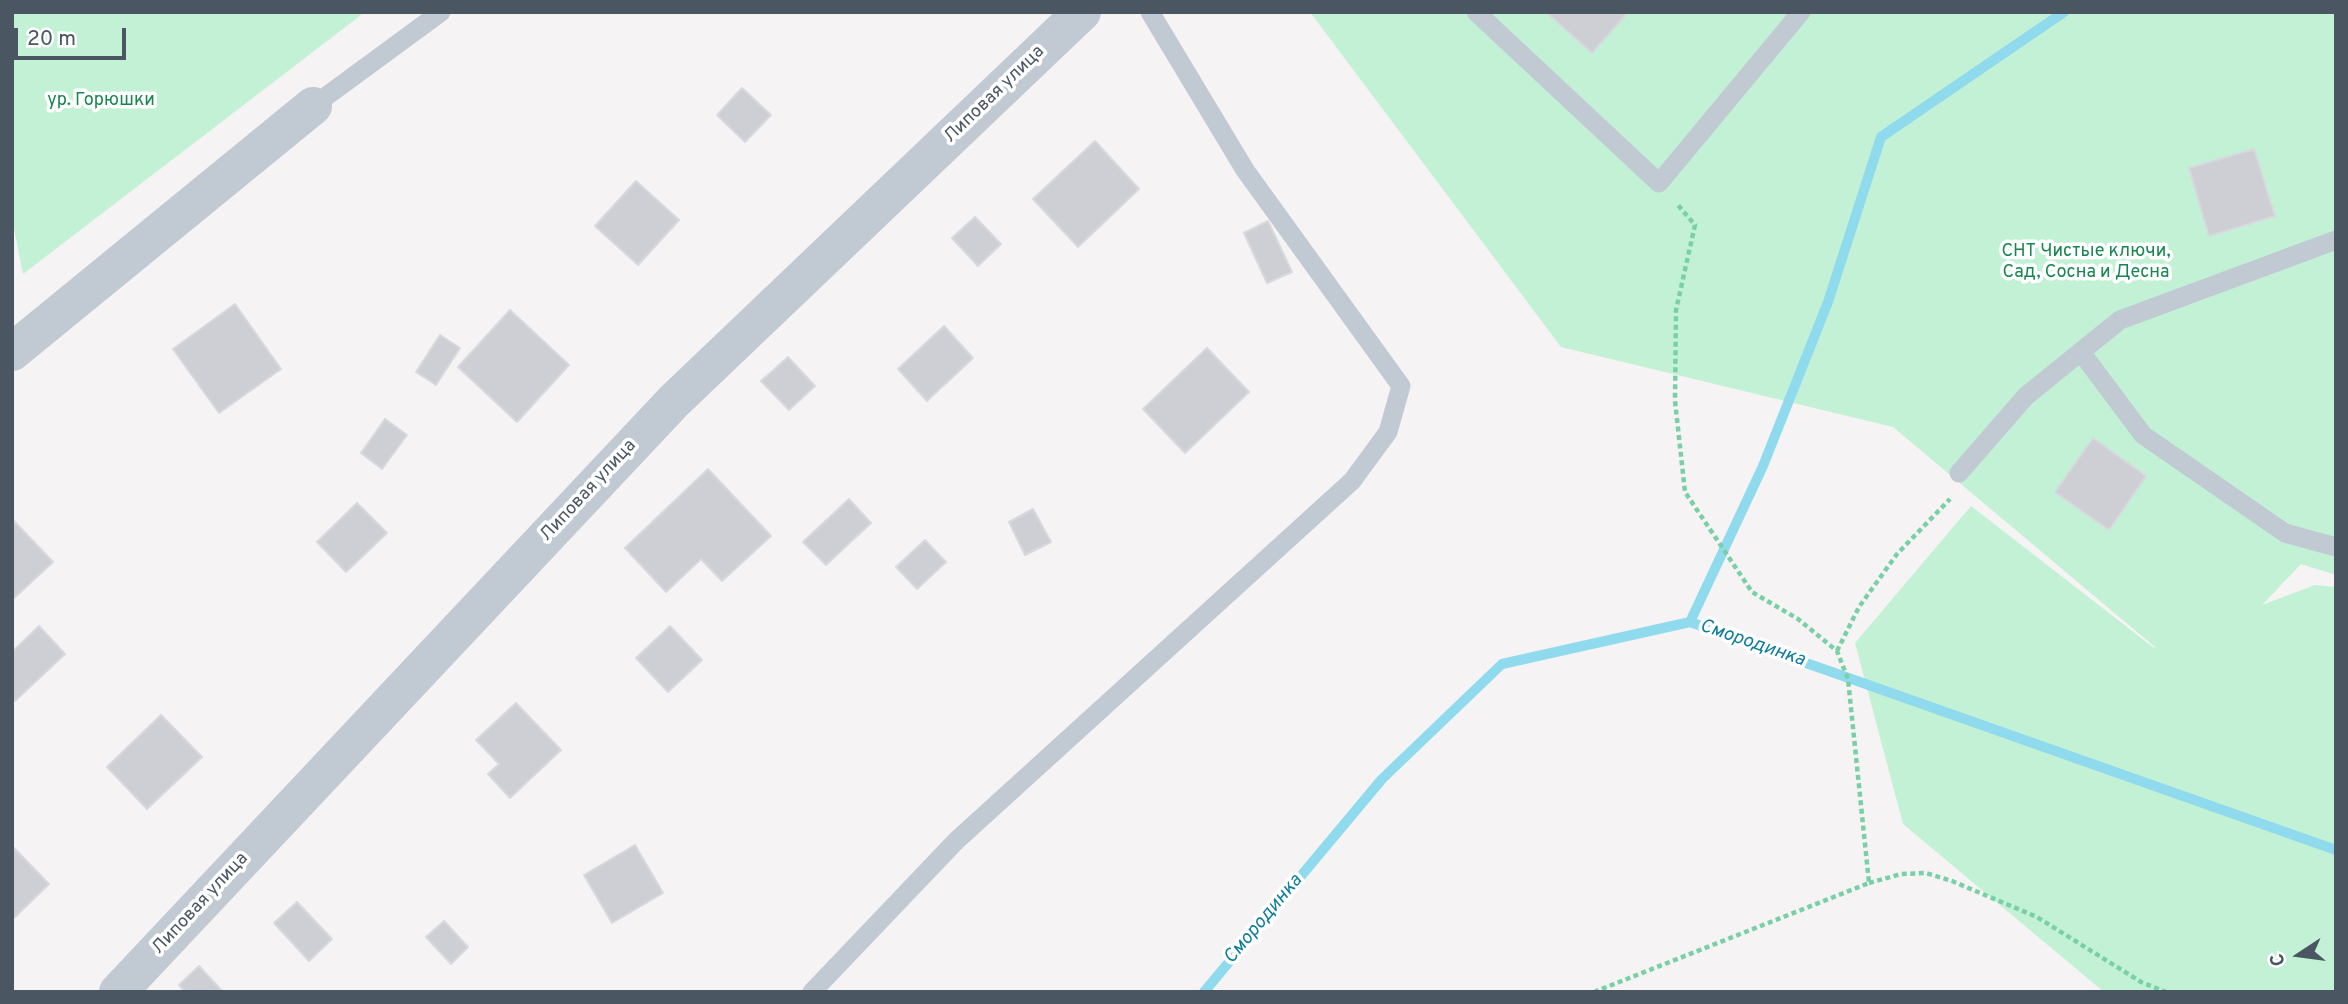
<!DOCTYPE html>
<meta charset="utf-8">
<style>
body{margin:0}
#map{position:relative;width:2348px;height:1004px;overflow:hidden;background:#f5f3f3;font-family:Overpass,sans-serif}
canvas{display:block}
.frame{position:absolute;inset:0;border:14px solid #4a5661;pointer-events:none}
.north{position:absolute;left:2264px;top:920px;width:70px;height:70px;-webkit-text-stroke:5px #fff;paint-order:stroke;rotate:257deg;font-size:19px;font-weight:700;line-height:28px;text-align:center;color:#4a5661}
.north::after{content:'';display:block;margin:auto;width:24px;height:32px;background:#4a5661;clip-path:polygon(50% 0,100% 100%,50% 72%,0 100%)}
.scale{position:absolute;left:14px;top:28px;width:112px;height:32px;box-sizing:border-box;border:4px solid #4a5661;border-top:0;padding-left:9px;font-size:21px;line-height:24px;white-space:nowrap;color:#4a5661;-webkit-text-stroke:5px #fff;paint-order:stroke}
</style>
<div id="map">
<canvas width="2348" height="1004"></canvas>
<div class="frame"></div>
<div class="north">С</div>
<div class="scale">20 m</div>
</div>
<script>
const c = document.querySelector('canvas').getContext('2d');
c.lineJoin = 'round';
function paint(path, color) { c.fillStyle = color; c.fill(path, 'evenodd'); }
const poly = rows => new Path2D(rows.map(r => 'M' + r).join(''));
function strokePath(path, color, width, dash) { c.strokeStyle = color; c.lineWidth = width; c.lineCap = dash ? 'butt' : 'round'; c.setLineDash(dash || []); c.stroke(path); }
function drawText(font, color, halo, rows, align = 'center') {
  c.font = font + ' Overpass,sans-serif'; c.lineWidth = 7; c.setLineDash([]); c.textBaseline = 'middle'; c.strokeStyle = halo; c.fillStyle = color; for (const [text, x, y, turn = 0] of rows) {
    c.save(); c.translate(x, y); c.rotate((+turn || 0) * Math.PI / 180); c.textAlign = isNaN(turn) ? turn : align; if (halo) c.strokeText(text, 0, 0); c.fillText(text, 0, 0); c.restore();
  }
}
paint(poly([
 [12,12,365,12,23,274,12,218],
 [1310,12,2336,12,2336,575,2301,564,2262,605,2315,585,2336,587,2336,992,2104,992,1903,824,1855,643,1971,506,2154,648,2155,647,1893,427,1561,347]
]), '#c3f1d5');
strokePath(poly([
 [1690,622,1763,466,1828,302,1881,137,2064,12],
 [1204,992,1382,779,1502,664,1690,622,2336,850]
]), '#90daee', 10);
const building = poly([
 [1546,12,1628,12,1592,53,1546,12],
 [742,88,771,115,745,142,717,115,742,88],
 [1095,141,1139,189,1078,247,1033,199,1095,141],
 [2254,149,2275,216,2209,236,2189,168,2254,149],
 [636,181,679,220,638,265,595,226,636,181],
 [975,217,1001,244,978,266,952,238,975,217],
 [1268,221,1292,272,1267,283,1244,233,1268,221],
 [235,304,281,369,219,413,173,349,235,304],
 [510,310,569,365,517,422,458,367,510,310],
 [944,326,973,358,927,401,898,369,944,326],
 [440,335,460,348,436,385,416,372,440,335],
 [1207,348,1249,392,1185,453,1143,409,1207,348],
 [788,357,815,386,789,410,761,381,788,357],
 [385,419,407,435,382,469,361,453,385,419],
 [2093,438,2146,476,2109,530,2055,492,2093,438],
 [708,469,771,536,722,581,701,559,666,592,625,548,708,469],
 [849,499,871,523,826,565,803,542,849,499],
 [357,503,387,533,346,572,317,542,357,503],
 [1033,509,1051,542,1025,555,1009,522,1033,509],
 [12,519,53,562,12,600,12,519],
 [925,540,946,562,917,589,896,567,925,540],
 [39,626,65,654,15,701,12,698,12,652,39,626],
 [670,626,702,660,668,692,636,658,670,626],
 [516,703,561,750,510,798,488,774,499,764,476,740,516,703],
 [161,715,202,757,147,809,107,767,161,715],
 [635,845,663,893,612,923,584,875,635,845],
 [12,846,49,884,12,920,12,846],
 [297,902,332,939,309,961,274,923,297,902],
 [444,921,468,947,451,964,426,937,444,921],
 [199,966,223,992,185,992,179,985,199,966]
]);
paint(building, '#cdcfd5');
strokePath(building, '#d7d9de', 2);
strokePath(poly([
 [1837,651,1859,607,1897,554,1950,499],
 [1869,883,1901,874,1926,873,1952,881,2037,917,2141,982,2166,992],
 [1594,992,1869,883,1848,679,1837,651,1798,619,1752,592,1685,492,1675,401,1676,310,1695,225,1677,204]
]), '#7ad0a6', 4.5, [5, 3.5]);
strokePath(poly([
 [1476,12,1659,183,1801,12],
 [313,106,441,12],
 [2081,352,2143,435,2285,533,2336,547],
 [1959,473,2026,396,2120,320,2336,240],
 [812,992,956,841,1352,481,1388,432,1401,386,1245,170,1150,12]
]), '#c1cad2', 19);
strokePath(poly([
 [12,352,313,106],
 [118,992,674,401,1082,12]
]), '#c1cad2', 38);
drawText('18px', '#4a5661', '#fff', [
 ["Липовая улица",995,95,-44],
 ["Липовая улица",589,491,-47],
 ["Липовая улица",201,904,-47]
]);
drawText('18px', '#17864f', '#fff', [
 ["ур. Горюшки",101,101],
 ["СНТ Чистые ключи,",2086,252],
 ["Сад, Сосна и Десна",2086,273]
]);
drawText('italic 19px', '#0c7c9b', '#fff', [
 ["Смородинка",1752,644,19],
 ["Смородинка",1264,920,-50]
]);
</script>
